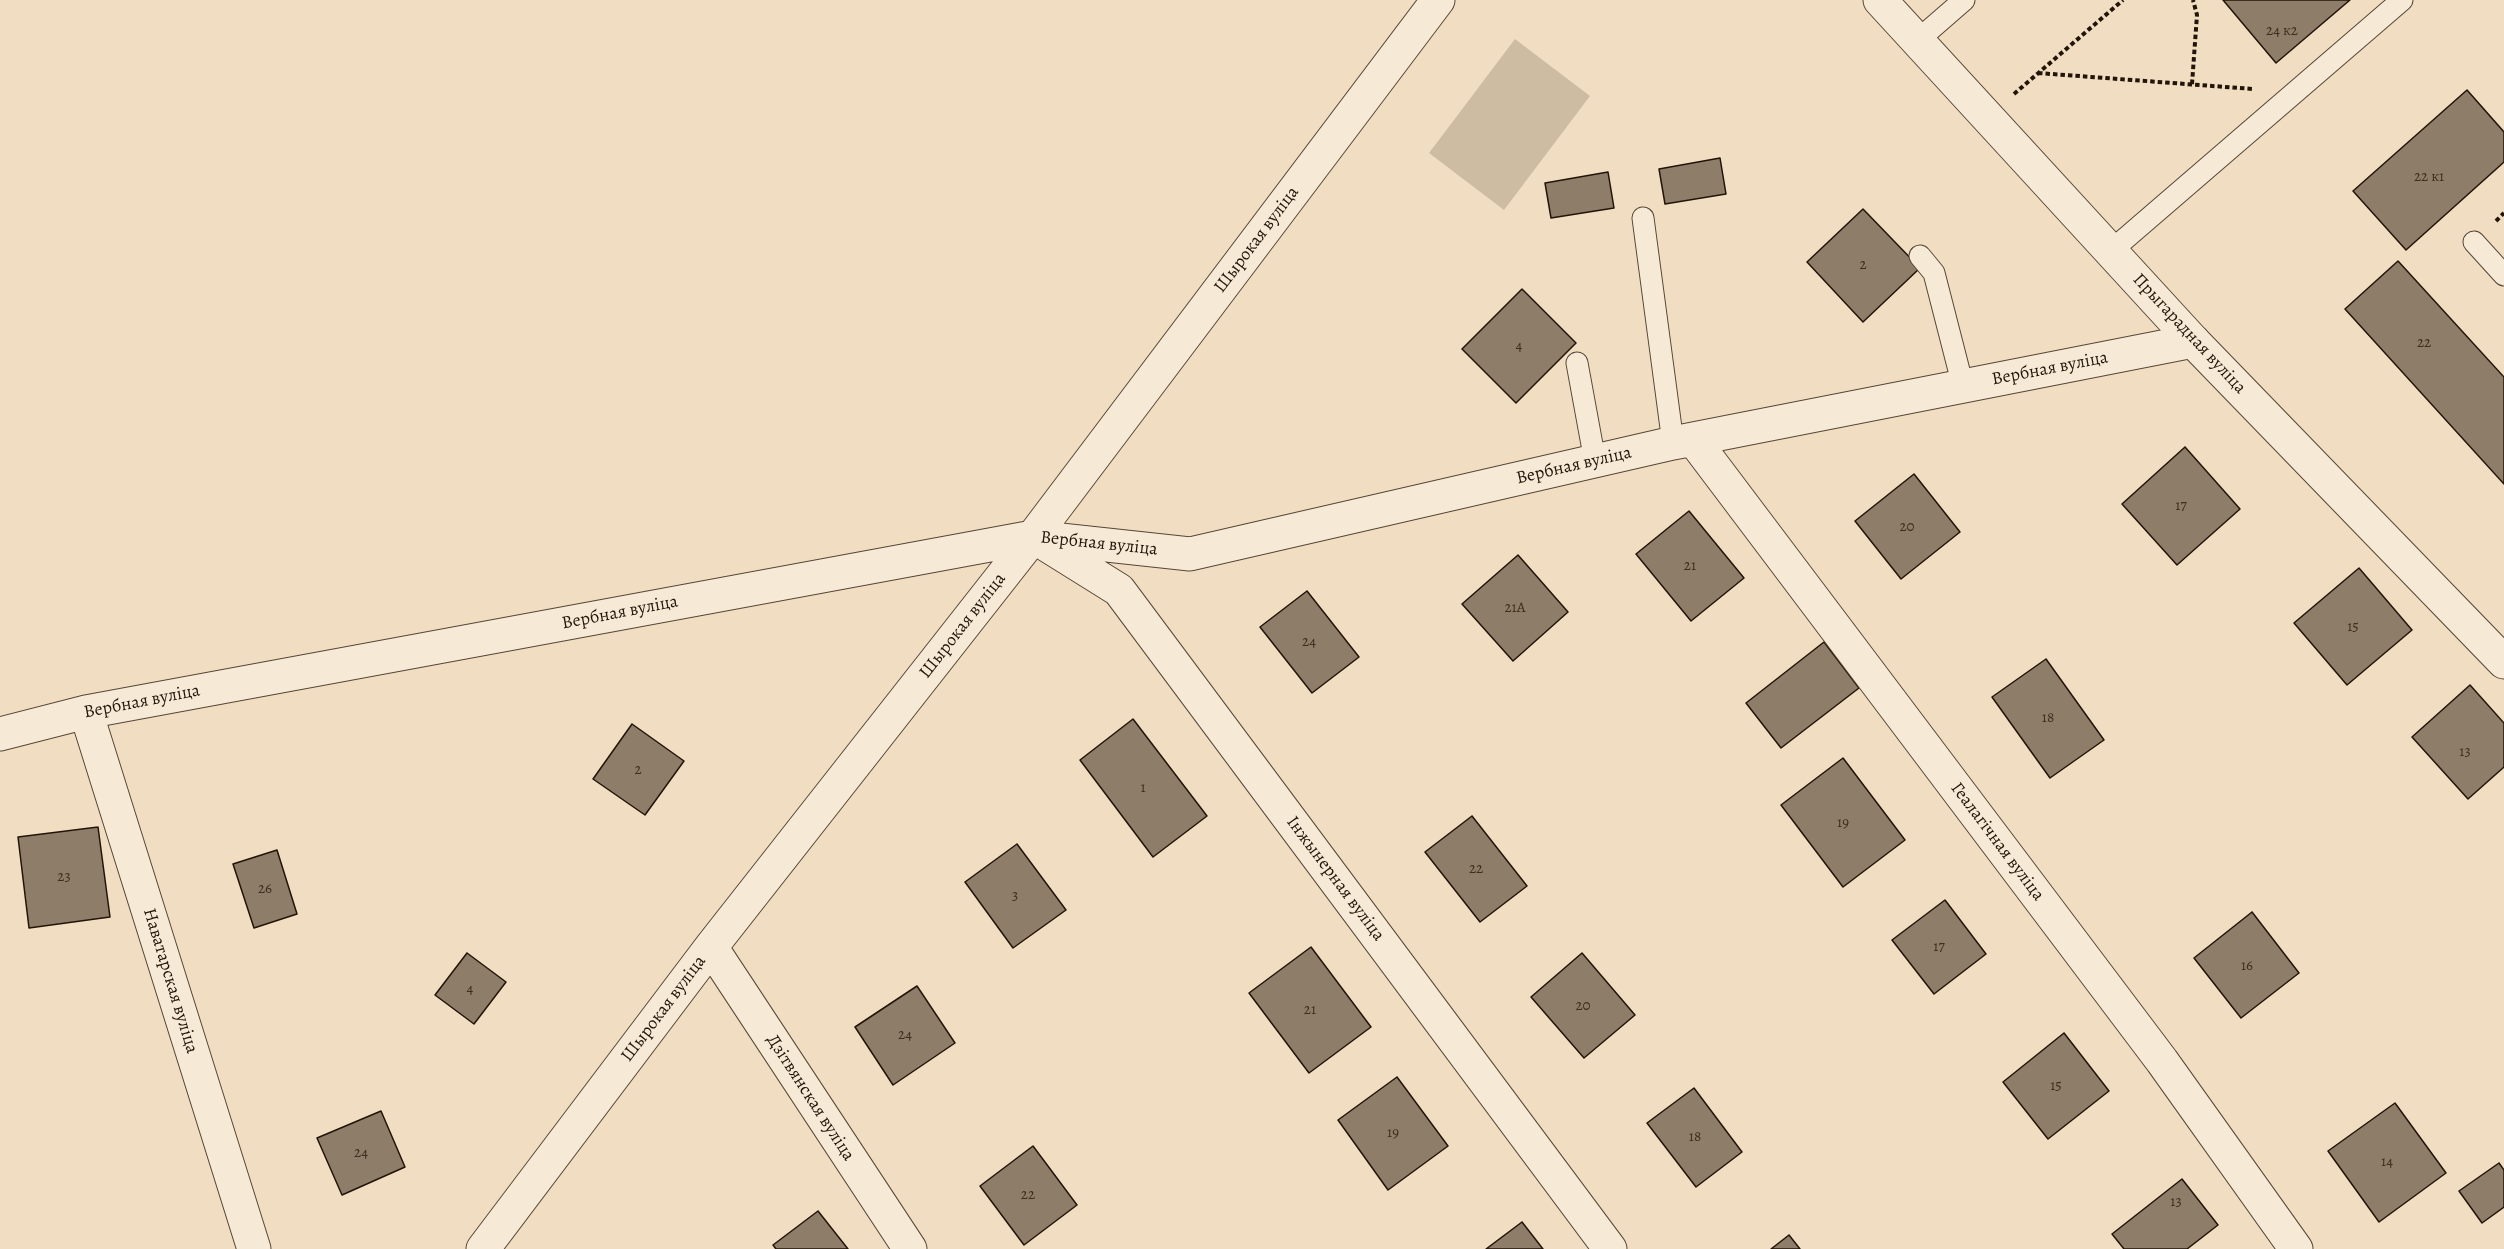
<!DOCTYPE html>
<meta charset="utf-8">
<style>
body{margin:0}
canvas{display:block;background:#f1dec2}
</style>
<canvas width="2504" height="1249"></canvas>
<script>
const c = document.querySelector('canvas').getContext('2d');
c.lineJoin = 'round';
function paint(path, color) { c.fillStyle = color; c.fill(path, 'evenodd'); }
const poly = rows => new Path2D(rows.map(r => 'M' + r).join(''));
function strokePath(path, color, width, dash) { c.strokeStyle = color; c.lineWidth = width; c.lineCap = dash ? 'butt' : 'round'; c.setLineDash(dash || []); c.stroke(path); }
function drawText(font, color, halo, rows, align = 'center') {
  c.font = font + ' Alegreya,serif'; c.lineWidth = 4.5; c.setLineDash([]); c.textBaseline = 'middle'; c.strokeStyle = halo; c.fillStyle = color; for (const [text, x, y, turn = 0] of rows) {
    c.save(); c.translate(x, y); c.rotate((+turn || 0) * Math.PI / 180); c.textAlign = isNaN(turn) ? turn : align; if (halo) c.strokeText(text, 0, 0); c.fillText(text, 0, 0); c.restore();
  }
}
paint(poly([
 [1515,39,1590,96,1504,210,1429,153]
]), '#cebca2');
const building = poly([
 [2223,0,2350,0,2276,63,2223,0],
 [2467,90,2504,132,2504,162,2406,250,2353,191,2467,90],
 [1720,158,1726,194,1665,204,1659,169,1720,158],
 [1608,172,1614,208,1551,218,1545,183,1608,172],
 [1863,209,1920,268,1863,322,1807,262,1863,209],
 [2398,261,2504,377,2504,484,2345,309,2398,261],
 [1522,289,1576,343,1516,403,1462,349,1522,289],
 [2185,447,2240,509,2177,565,2122,504,2185,447],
 [1914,474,1960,532,1901,579,1855,521,1914,474],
 [1689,511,1744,578,1691,621,1636,554,1689,511],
 [1518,555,1568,612,1513,661,1462,604,1518,555],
 [2359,568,2412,630,2347,685,2294,623,2359,568],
 [1307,591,1359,657,1312,693,1260,627,1307,591],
 [1824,642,1859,688,1781,748,1746,703,1824,642],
 [2046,659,2104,740,2050,778,1992,697,2046,659],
 [2470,685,2504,723,2504,767,2468,799,2412,737,2470,685],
 [1133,719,1207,816,1153,857,1080,760,1133,719],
 [632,724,684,761,645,815,593,779,632,724],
 [1843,758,1905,840,1843,887,1781,805,1843,758],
 [1472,816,1527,886,1480,922,1425,852,1472,816],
 [98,827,110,917,29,928,18,837,98,827],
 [1017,844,1066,910,1013,948,965,882,1017,844],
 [277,850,297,914,254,928,233,864,277,850],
 [1945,900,1986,954,1934,994,1892,940,1945,900],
 [2252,912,2299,973,2241,1018,2194,958,2252,912],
 [1311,947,1371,1027,1309,1073,1249,993,1311,947],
 [467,953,506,982,474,1024,435,995,467,953],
 [1582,953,1635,1015,1584,1058,1531,997,1582,953],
 [917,986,955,1043,893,1085,855,1027,917,986],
 [2064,1033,2109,1091,2048,1139,2003,1082,2064,1033],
 [1397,1077,1448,1146,1388,1190,1338,1120,1397,1077],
 [1694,1088,1742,1152,1696,1187,1647,1123,1694,1088],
 [2395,1103,2446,1173,2379,1222,2328,1151,2395,1103],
 [381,1111,405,1167,342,1195,317,1138,381,1111],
 [1033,1146,1077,1205,1024,1245,980,1186,1033,1146],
 [2499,1163,2504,1170,2504,1207,2482,1223,2459,1191,2499,1163],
 [2182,1179,2218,1225,2187,1249,2124,1249,2112,1234,2182,1179],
 [818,1211,848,1249,776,1249,773,1245,818,1211],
 [1522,1222,1543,1249,1486,1249,1522,1222],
 [1789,1235,1800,1249,1771,1249,1789,1235]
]);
paint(building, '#8e7d69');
strokePath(building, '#231408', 1.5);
const service = poly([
 [1918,40,1964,0],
 [1643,218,1673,443],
 [2474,242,2504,275],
 [2112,250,2402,0],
 [1920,256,1934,273,1963,386],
 [1577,363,1595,461]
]);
const minor = poly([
 [1693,439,2162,1061,2296,1249],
 [1042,542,1119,590,1610,1249],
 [86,712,254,1249],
 [0,734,86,712,1033,537,1190,554,1673,443,2193,341],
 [711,947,910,1249],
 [483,1249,711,947,1033,537,1438,0]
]);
const tertiary = poly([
 [1880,0,2193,341,2504,662]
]);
strokePath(service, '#564636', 23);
strokePath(minor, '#564636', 35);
strokePath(tertiary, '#564636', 35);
strokePath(poly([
 [2038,73,2253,89],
 [2192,84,2197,15,2193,0],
 [2014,94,2123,0],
 [2496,221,2504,213]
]), '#231408', 4, [4.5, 3]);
strokePath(service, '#f6ead7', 21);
strokePath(minor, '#f6ead7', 33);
strokePath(tertiary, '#f6ead7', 33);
drawText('15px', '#3e2e20', null, [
 ["24 к2",2282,31],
 ["22 к1",2429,177],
 ["2",1863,265],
 ["22",2424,343],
 ["4",1519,346],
 ["17",2181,506],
 ["20",1907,527],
 ["21",1690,566],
 ["21А",1515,608],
 ["15",2353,627],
 ["24",1309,642],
 ["18",2048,718],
 ["13",2465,752],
 ["2",638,770],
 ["1",1143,788],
 ["19",1843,823],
 ["22",1476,869],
 ["23",64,877],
 ["26",265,889],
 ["3",1015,896],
 ["17",1939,947],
 ["16",2247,966],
 ["4",470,989],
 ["20",1583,1006],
 ["21",1310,1010],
 ["24",905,1035],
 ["15",2056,1086],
 ["19",1393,1133],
 ["18",1695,1137],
 ["24",361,1153],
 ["14",2387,1162],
 ["22",1028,1195],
 ["13",2176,1202]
]);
drawText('18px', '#231408', '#f6ead7', [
 ["Шырокая вуліца",1257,240,-53],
 ["Прыгарадная вуліца",2189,334,47],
 ["Вербная вуліца",2050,369,-11],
 ["Вербная вуліца",1574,466,-13],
 ["Вербная вуліца",1099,544,6],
 ["Вербная вуліца",620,613,-11],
 ["Шырокая вуліца",963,626,-52],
 ["Вербная вуліца",142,702,-11],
 ["Геалагічная вуліца",1997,842,53],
 ["Інжынерная вуліца",1335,879,53],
 ["Наватарская вуліца",170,981,73],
 ["Шырокая вуліца",664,1009,-53],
 ["Дзітвянская вуліца",810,1098,57]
]);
</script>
